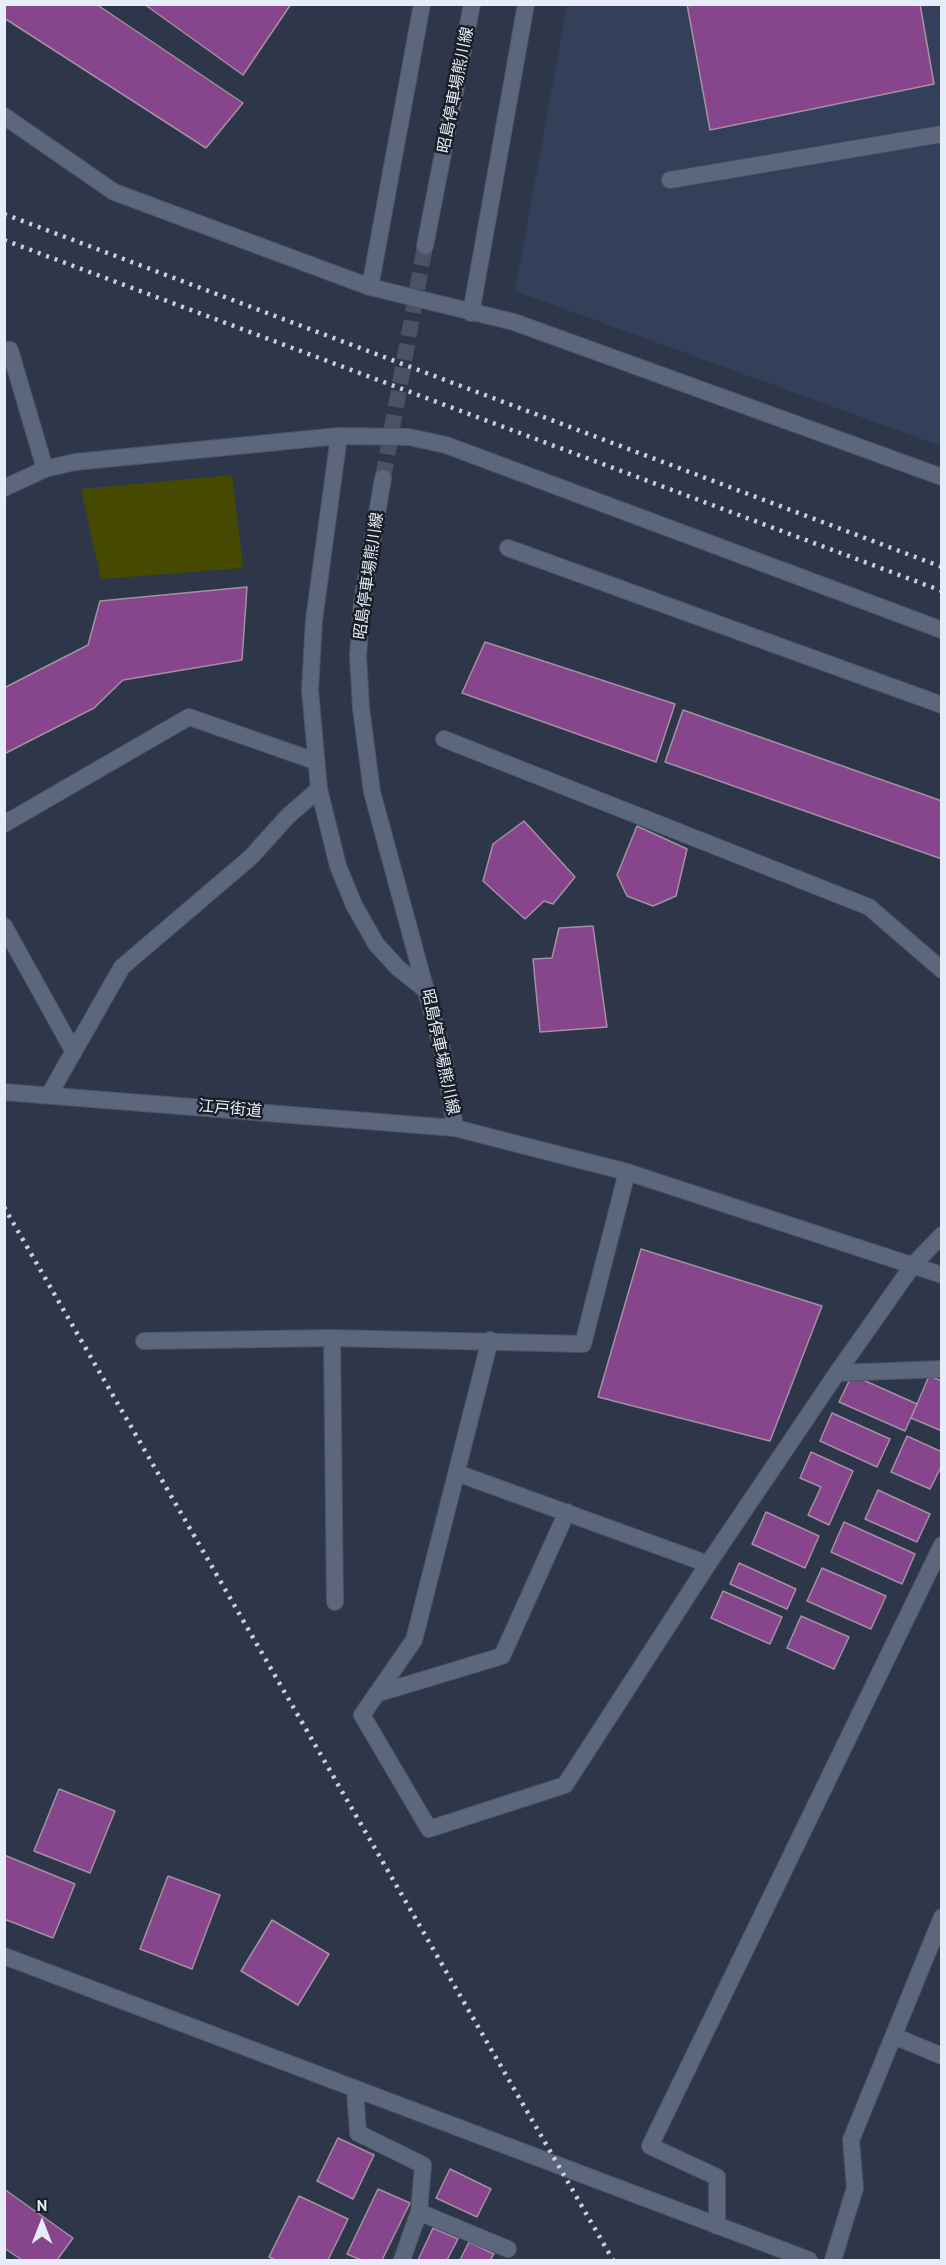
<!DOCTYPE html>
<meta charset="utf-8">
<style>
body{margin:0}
#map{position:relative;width:946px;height:2265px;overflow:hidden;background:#2e374a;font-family:"PT Sans",sans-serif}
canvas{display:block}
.frame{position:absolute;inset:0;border:6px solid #e6ecf8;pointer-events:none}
.north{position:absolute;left:12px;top:2193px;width:60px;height:60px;-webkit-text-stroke:4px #1a1e27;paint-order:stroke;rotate:0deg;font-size:16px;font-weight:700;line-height:24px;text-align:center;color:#e6ecf8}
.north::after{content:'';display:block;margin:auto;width:21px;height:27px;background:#e6ecf8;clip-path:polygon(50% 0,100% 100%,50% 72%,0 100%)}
</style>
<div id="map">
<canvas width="946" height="2265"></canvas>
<div class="frame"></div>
<div class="north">N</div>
</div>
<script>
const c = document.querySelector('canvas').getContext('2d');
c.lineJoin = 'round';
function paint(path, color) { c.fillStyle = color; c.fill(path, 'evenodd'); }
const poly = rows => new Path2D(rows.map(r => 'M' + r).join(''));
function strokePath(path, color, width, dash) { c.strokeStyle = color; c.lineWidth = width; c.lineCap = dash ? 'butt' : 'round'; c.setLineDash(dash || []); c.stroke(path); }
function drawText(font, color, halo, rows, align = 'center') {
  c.font = font + ' "PT Sans","Noto Sans JP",sans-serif'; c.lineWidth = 5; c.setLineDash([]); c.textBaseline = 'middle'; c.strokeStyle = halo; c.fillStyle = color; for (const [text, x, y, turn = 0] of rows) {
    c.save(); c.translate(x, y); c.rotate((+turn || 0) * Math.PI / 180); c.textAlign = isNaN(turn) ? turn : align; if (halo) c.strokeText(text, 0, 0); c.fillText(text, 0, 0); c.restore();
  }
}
paint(poly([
 [567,5,941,5,941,446,515,291]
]), '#34405a');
paint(poly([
 [232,475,243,568,101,579,81,489]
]), '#464a00');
const building = poly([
 [4,4,96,4,243,103,206,148,4,18,4,4],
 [144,4,291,4,243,75,144,4],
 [687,4,920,4,934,84,710,130,687,4],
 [247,587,242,660,123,680,94,708,4,754,4,688,88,645,100,601,247,587],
 [485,642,675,704,656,762,462,693,485,642],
 [683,710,942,801,942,859,665,762,683,710],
 [524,821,575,877,553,904,544,901,525,919,483,881,493,844,524,821],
 [637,826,687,849,676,896,653,906,627,896,617,875,637,826],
 [593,926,607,1027,540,1032,533,959,552,958,559,928,593,926],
 [641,1249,822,1306,770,1441,598,1397,641,1249],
 [852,1375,917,1404,905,1431,839,1402,852,1375],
 [929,1376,942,1381,942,1431,911,1418,929,1376],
 [832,1413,890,1439,877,1467,820,1441,832,1413],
 [907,1436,942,1452,942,1465,930,1489,891,1472,907,1436],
 [811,1452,853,1471,829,1525,808,1515,821,1487,800,1478,811,1452],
 [878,1490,930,1514,917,1542,865,1519,878,1490],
 [766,1512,819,1536,805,1568,752,1544,766,1512],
 [844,1522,915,1554,902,1584,831,1552,844,1522],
 [739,1563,796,1589,787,1609,730,1584,739,1563],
 [822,1568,886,1596,871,1629,807,1601,822,1568],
 [723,1591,782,1617,770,1644,711,1618,723,1591],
 [801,1616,849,1637,834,1669,787,1648,801,1616],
 [59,1789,115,1811,90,1873,34,1851,59,1789],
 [4,1855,75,1884,53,1938,4,1919,4,1855],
 [168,1876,220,1895,192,1969,140,1949,168,1876],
 [272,1920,329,1954,298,2005,241,1971,272,1920],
 [338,2138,374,2155,353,2199,317,2181,338,2138],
 [450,2169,491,2189,477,2217,436,2198,450,2169],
 [4,2189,73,2238,57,2260,22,2260,4,2248,4,2189],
 [378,2189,410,2203,382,2260,361,2260,347,2254,378,2189],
 [299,2196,348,2219,328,2260,276,2260,269,2257,299,2196],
 [433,2228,458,2239,447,2260,418,2260,433,2228],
 [469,2242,494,2254,490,2260,460,2260,469,2242]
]);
paint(building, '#87468b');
strokePath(building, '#a390a4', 1.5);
strokePath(poly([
 [383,478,425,246]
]), '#4a5264', 16, [16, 8]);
const service = poly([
 [670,180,942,134],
 [10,350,45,469],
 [508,548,942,705],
 [444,739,869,907,942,970],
 [50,1093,122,967,251,857,288,816,319,789],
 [457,1473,708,1564],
 [376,1694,502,1656,567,1512],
 [894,2036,942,2056],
 [419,2212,508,2249],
 [833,2260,855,2188,851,2140,942,1917]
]);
const minor = poly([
 [4,116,114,192,370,287,422,4],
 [471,313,526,4],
 [339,436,314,620,310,690,319,789,338,866,354,905,376,944,398,968,427,991],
 [4,488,45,469,75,462,339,436,409,437,446,445,942,630],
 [4,824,189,717,315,761],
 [4,926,74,1052],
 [332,1338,335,1602],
 [490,1340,414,1640,362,1715,429,1829,565,1785,708,1564,837,1373,913,1265,942,1235],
 [144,1341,332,1338,583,1344,627,1172],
 [837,1373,942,1369],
 [355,2089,358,2133,423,2165,419,2212,402,2260],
 [717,2226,717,2177,650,2146,942,1545]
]);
const tertiary = poly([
 [370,287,514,322,942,477],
 [4,1092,455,1128],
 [4,1956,809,2260]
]);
const secondary = poly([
 [425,246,472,4],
 [383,478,362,602,358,656,361,708,372,792,444,1057,455,1128,627,1172,942,1275]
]);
strokePath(service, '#4c5464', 18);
strokePath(minor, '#4c5464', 18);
strokePath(tertiary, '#4c5464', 18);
strokePath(secondary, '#4c5464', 18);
strokePath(service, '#5c677d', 16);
strokePath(minor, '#5c677d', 16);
strokePath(tertiary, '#5c677d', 16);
strokePath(secondary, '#5c677d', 16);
strokePath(poly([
 [4,214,942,567],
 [4,240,942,591],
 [4,1207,613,2260]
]), '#c9cfdc', 4.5, [3, 6]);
drawText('16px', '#e6ecf8', '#1a1e27', [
 ["昭島停車場熊川線",456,90,-79],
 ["昭島停車場熊川線",369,576,-82],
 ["昭島停車場熊川線",440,1052,78],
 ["江戸街道",230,1109,5]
]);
</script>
